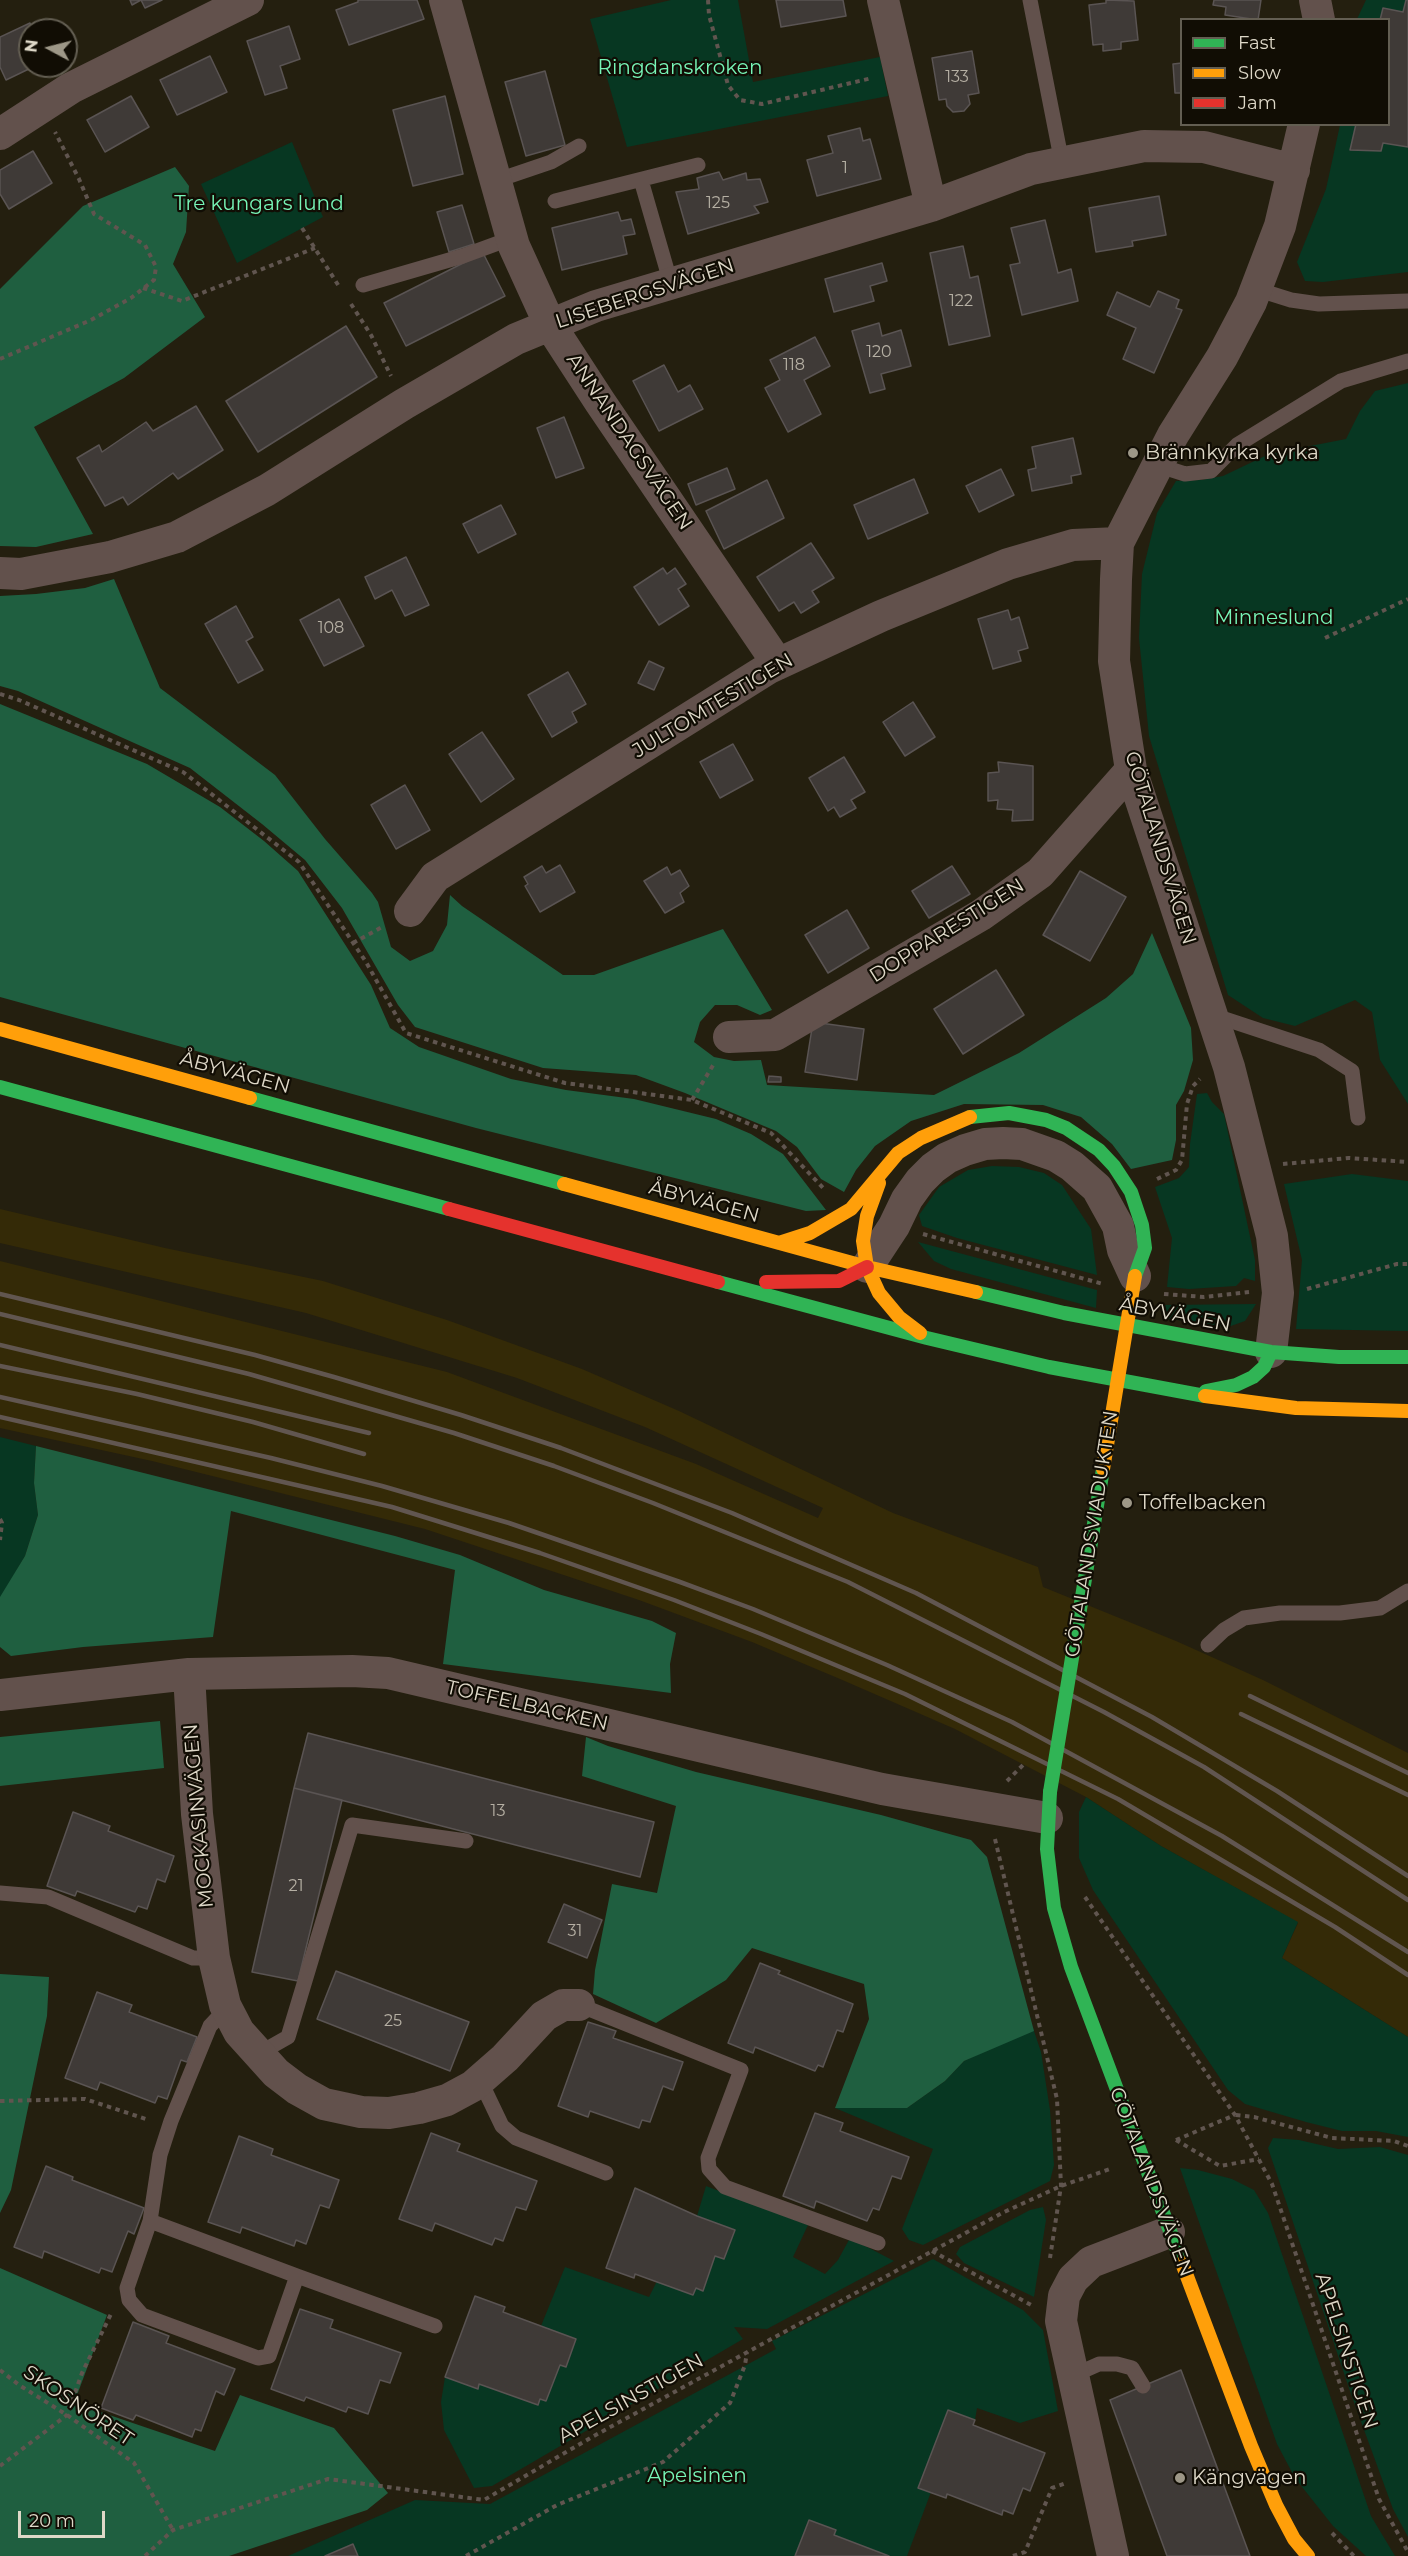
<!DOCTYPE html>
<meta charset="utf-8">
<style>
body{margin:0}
#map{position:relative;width:1408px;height:2556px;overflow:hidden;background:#241f0f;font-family:Montserrat,sans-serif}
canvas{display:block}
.legend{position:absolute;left:1180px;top:18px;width:210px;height:108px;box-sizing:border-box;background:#110d04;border:2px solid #635e52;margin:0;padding:8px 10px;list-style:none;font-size:18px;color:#ded8c8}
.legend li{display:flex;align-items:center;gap:12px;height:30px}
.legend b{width:30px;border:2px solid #635e52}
.north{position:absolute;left:18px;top:18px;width:60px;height:60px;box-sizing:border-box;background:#110d04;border:2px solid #635e52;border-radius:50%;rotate:277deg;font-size:16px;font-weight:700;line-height:24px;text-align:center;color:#ded8c8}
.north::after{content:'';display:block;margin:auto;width:21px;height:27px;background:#9d9787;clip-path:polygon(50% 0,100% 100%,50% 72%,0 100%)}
.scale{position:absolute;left:18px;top:2511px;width:87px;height:27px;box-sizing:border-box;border:3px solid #ded8c8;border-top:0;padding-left:8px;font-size:18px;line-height:21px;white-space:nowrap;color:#ded8c8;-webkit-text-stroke:4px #110d04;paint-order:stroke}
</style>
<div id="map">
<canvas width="1408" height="2556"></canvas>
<ul class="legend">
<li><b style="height:8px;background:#30b455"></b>Fast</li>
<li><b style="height:8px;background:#ff9f0a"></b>Slow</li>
<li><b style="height:8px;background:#e5322d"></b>Jam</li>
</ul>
<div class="north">N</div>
<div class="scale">20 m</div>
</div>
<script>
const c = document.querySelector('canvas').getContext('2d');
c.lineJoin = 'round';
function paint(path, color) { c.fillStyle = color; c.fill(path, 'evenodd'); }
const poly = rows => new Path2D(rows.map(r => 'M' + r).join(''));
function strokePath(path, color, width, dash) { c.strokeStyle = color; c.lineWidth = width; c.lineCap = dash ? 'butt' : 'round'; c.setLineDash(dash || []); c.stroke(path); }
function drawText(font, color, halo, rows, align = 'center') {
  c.font = font + ' Montserrat,sans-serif'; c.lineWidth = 4.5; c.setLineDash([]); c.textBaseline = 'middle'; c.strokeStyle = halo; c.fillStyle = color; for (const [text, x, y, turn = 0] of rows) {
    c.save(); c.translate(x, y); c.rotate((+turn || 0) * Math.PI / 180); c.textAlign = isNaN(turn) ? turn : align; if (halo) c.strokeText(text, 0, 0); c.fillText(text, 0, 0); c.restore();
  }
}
paint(poly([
 [0,1209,165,1248,323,1281,447,1320,582,1369,679,1411,893,1513,1038,1567,1043,1587,1176,1641,1263,1680,1408,1753,1408,2037,1282,1958,1298,1923,1161,1846,1086,1797,955,1729,840,1679,752,1642,639,1600,425,1529,152,1461,0,1428,0,1261,447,1372,696,1464,818,1518,823,1508,645,1427,517,1378,306,1313,0,1243]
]), '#342a07');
paint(poly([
 [671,0,738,0,753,82,880,57,888,96,627,147,590,19],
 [1366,0,1408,0,1408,272,1323,282,1305,281,1297,262,1326,189,1340,125,1388,124,1388,20,1357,19],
 [292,142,323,217,237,263,201,184],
 [1408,383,1408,1104,1380,1060,1372,1012,1355,1000,1295,1026,1263,1018,1228,995,1149,736,1139,638,1142,574,1157,513,1176,481,1201,480,1223,476,1269,454,1346,439,1360,411,1375,391],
 [1207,1093,1212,1102,1224,1114,1255,1260,1255,1281,1244,1278,1236,1286,1189,1289,1167,1287,1172,1238,1155,1187,1179,1178,1189,1167,1190,1144,1197,1094],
 [992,1166,1019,1167,1044,1173,1062,1185,1091,1229,1097,1275,957,1238,922,1226,919,1215,939,1187,968,1170],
 [1352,1174,1408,1181,1408,1331,1296,1329,1302,1260,1284,1184],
 [918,1242,1097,1290,1096,1308,951,1269,934,1261],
 [1256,1304,1245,1321,1228,1327,1163,1318,1163,1305],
 [0,1437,36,1446,34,1483,38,1515,25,1556,0,1599],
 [1086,1797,1161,1846,1298,1922,1282,1958,1408,2037,1408,2137,1376,2131,1342,2131,1306,2122,1245,2104,1228,2090,1093,1890,1079,1858,1079,1812],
 [1033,2028,1041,2052,1050,2110,1054,2165,1050,2181,923,2245,909,2240,902,2229,933,2149,835,2108,907,2108,945,2081,964,2061],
 [1273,2138,1299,2140,1338,2149,1380,2147,1408,2155,1408,2537,1393,2509,1352,2397,1268,2148],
 [1180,2168,1198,2170,1232,2179,1254,2190,1268,2213,1371,2516,1395,2556,1366,2556,1333,2526,1295,2478,1277,2444],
 [706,2186,808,2225,793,2257,825,2274,838,2260,850,2238,894,2261,767,2329,734,2327,743,2339,492,2486,474,2488,444,2430,441,2402,445,2377,478,2388,479,2384,546,2401,560,2365,566,2367,576,2339,541,2326,565,2267,649,2297,657,2281,703,2290,715,2256,724,2259,735,2230,697,2216],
 [1043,2207,1046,2220,1034,2297,964,2263,956,2254,960,2247,1030,2210],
 [933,2259,1023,2310,1043,2330,1058,2411,1020,2423,977,2408,975,2420,948,2410,919,2487,931,2492,907,2556,888,2556,834,2535,836,2530,809,2520,795,2556,288,2556,415,2500,490,2504,776,2349,772,2341]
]), '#073722');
paint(poly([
 [175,167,189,186,186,232,173,264,205,317,124,378,34,427,93,534,36,547,0,546,0,289,83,206],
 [114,579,160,688,275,775,325,839,372,893,378,902,391,947,410,961,433,951,447,925,450,895,462,906,563,975,594,975,723,929,772,1010,760,1015,737,1005,715,1005,700,1022,694,1042,714,1057,734,1061,761,1060,767,1085,934,1095,1019,1053,1106,998,1133,974,1152,933,1191,1028,1193,1060,1184,1091,1176,1105,1176,1140,1172,1160,1131,1169,1112,1144,1081,1117,1043,1105,964,1104,911,1121,875,1146,856,1170,844,1192,821,1179,797,1147,776,1131,685,1093,636,1075,543,1068,415,1027,398,1005,342,908,305,860,262,824,190,768,18,691,0,686,0,596,36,594,85,588],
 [0,704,147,764,220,807,264,841,298,871,371,985,390,1028,419,1047,511,1079,566,1090,634,1099,716,1119,751,1134,783,1154,826,1210,806,1211,476,1128,0,997],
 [36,1446,395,1536,460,1555,544,1590,652,1621,676,1633,670,1664,671,1693,443,1664,455,1570,231,1511,213,1637,83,1647,11,1656,0,1647,0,1597,25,1556,38,1515,34,1483],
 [160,1721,164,1768,0,1786,0,1737],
 [586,1737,608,1746,696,1772,881,1815,971,1840,987,1857,1034,2031,964,2061,945,2081,907,2108,835,2108,869,2019,864,1984,752,1948,726,1980,656,2023,593,1994,595,1970,612,1884,657,1893,676,1806,582,1776],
 [0,1974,49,1977,47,2016,11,2190,0,2213],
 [0,2268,107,2315,74,2403,215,2451,240,2395,334,2428,388,2493,367,2510,229,2556,0,2556]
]), '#1f5f40');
const building = poly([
 [130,0,162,0,145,8,141,0,132,5,130,0],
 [358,0,417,0,424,19,349,45,336,10,358,2,358,0],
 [776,0,843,0,846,16,781,27,776,0],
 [1106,0,1134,1,1138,40,1121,42,1121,49,1103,51,1103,44,1093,45,1089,5,1106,3,1106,0],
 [1214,0,1261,0,1258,20,1225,15,1226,7,1213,5,1214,0],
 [1406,0,1408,0,1408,147,1383,143,1381,151,1350,150,1356,124,1388,124,1388,20,1380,20,1383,8,1403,12,1406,0],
 [30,23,33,30,30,30,30,66,35,66,6,80,0,67,0,37,30,23],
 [289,26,300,59,280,66,287,88,265,95,247,41,289,26],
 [972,51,979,93,968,95,970,104,964,111,953,112,947,106,946,99,939,100,932,58,972,51],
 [210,56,227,92,177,115,160,80,210,56],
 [1182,63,1182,93,1175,93,1173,64,1182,63],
 [545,71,565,145,526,156,505,82,545,71],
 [131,96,149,127,105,152,87,120,131,96],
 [445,96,463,174,413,186,393,110,445,96],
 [860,128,863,141,870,139,881,179,817,196,807,160,833,153,828,136,860,128],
 [33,151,52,183,9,209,0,194,0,170,33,151],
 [719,172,723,180,746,173,747,180,760,179,768,202,754,206,759,213,688,234,676,192,699,189,697,178,719,172],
 [1159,196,1166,235,1132,241,1133,246,1096,252,1089,208,1159,196],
 [462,205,474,244,449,252,437,212,462,205],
 [618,212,621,221,631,219,635,234,623,236,627,254,562,270,552,228,618,212],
 [1045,220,1058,273,1071,269,1078,301,1022,315,1010,265,1020,263,1011,228,1045,220],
 [963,246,970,278,978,276,990,336,949,345,930,253,963,246],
 [483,253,505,296,406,346,384,303,483,253],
 [882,263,887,281,870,286,874,301,834,312,825,279,882,263],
 [1158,291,1179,300,1176,308,1182,310,1154,373,1123,359,1136,328,1107,315,1117,292,1150,307,1158,291],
 [879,323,882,336,901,330,911,366,881,374,885,389,870,393,852,331,879,323],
 [346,326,377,377,258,452,226,401,346,326],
 [815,337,830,366,804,380,821,414,788,432,765,388,780,380,770,360,815,337],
 [664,365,678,392,690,385,703,409,659,431,633,381,664,365],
 [196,406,223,450,178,479,173,473,128,505,123,497,105,506,77,458,99,445,102,452,146,422,153,431,196,406],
 [564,417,584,468,556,478,537,428,564,417],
 [1073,438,1081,474,1071,476,1072,483,1032,491,1028,470,1036,468,1032,447,1073,438],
 [727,468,735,489,696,505,688,484,727,468],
 [1001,469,1014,495,979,512,966,486,1001,469],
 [914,479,928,513,868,539,854,505,914,479],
 [767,480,784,518,724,549,706,511,767,480],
 [501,505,516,534,478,553,463,524,501,505],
 [811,543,834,578,812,591,819,602,801,613,794,602,779,611,757,577,811,543],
 [406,557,429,605,405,616,392,590,375,599,365,577,406,557],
 [663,568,667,574,675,568,686,584,678,589,689,606,659,625,634,587,663,568],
 [339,599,364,646,324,666,300,620,339,599],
 [236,606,253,637,246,641,263,670,238,683,205,624,236,606],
 [1008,610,1011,620,1019,617,1028,648,1018,651,1021,661,993,669,978,619,1008,610],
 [649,661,664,668,654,690,638,683,649,661],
 [568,672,586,704,572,712,577,722,552,737,528,695,568,672],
 [913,702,935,737,905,756,883,722,913,702],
 [482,732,514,779,481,802,449,754,482,732],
 [733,744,753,780,720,798,700,762,733,744],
 [844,757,865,792,851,800,856,808,840,817,834,807,828,811,809,778,844,757],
 [998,762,1033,766,1033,820,1012,821,1013,810,997,809,998,800,988,801,988,773,999,772,998,762],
 [405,785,430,830,396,849,371,805,405,785],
 [560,865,575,892,540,912,525,886,528,884,524,877,542,866,546,873,560,865],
 [952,866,970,894,929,918,912,891,952,866],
 [667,867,671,875,680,870,689,886,680,893,684,902,665,913,644,881,667,867],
 [1080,871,1126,897,1090,961,1043,935,1080,871],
 [847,910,869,948,828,973,805,935,847,910],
 [996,970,1024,1015,963,1054,934,1009,996,970],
 [813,1022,864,1029,857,1080,805,1072,813,1022],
 [769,1076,781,1077,781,1082,768,1082,769,1076],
 [308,1733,654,1822,640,1877,294,1788,308,1733],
 [294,1788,342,1800,298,1981,252,1972,294,1788],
 [73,1812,110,1826,108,1831,174,1856,165,1882,157,1879,147,1909,138,1906,135,1912,77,1891,75,1896,47,1886,73,1812],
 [564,1904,602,1920,587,1958,548,1942,564,1904],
 [760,1963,780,1971,778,1974,853,2004,843,2032,837,2030,823,2067,818,2065,815,2071,755,2047,753,2053,728,2043,760,1963],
 [336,1971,469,2022,450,2071,317,2019,336,1971],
 [97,1992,132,2005,129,2012,197,2037,187,2062,181,2060,167,2099,158,2096,155,2103,100,2082,97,2090,65,2078,97,1992],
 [588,2022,616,2031,613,2038,683,2062,673,2090,663,2086,650,2122,642,2120,639,2128,590,2111,588,2117,558,2106,588,2022],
 [815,2113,843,2123,840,2131,909,2157,901,2179,892,2176,879,2210,873,2208,867,2221,816,2201,814,2208,783,2196,815,2113],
 [431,2133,460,2144,457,2151,537,2181,526,2210,516,2207,503,2241,495,2238,492,2245,435,2223,432,2231,399,2219,431,2133],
 [239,2136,273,2149,271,2155,339,2180,329,2208,320,2205,306,2244,296,2240,294,2246,242,2227,240,2233,208,2222,239,2136],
 [46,2166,73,2177,72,2180,144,2208,134,2234,128,2231,112,2272,101,2268,99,2273,44,2251,42,2258,14,2247,46,2166],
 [635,2188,697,2216,735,2230,724,2259,715,2256,703,2291,696,2288,693,2295,635,2274,634,2278,606,2268,635,2188],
 [475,2296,505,2307,503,2312,576,2339,566,2367,560,2365,546,2401,540,2399,538,2405,479,2384,478,2389,445,2377,475,2296],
 [300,2309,333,2320,330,2328,401,2353,390,2383,380,2380,368,2414,348,2407,346,2412,306,2397,304,2401,271,2389,300,2309],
 [133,2322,169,2336,166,2343,235,2369,224,2395,216,2391,201,2431,195,2429,192,2437,136,2415,133,2420,101,2408,133,2322],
 [1181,2370,1250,2556,1167,2556,1110,2400,1181,2370],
 [948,2410,975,2420,973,2425,1045,2453,1030,2491,1023,2488,1013,2514,1003,2510,1002,2515,947,2494,946,2498,918,2488,948,2410],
 [809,2520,836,2530,834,2535,889,2556,795,2556,809,2520],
 [353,2544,358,2556,325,2556,353,2544]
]);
paint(building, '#3f3a37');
strokePath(building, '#5a5453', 1.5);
strokePath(poly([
 [708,0,709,15,728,85,740,100,762,104,872,78],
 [302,228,340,288],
 [143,288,182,301,315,248],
 [351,304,371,335,391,376],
 [0,359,91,320,131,298,154,280,156,267,145,245,94,214,79,179,55,132],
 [1325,638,1408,599],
 [0,694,19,700,183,772,299,862,366,962,406,1033,565,1083,692,1100,771,1133,824,1189],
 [353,943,384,926],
 [692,1100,715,1062],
 [1283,1164,1349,1158,1408,1162],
 [1157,1179,1176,1170,1182,1160,1187,1104,1193,1086,1200,1079],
 [923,1234,1103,1284],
 [1307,1289,1397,1264,1408,1264],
 [1164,1294,1204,1297,1249,1292],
 [0,1519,2,1523,0,1540],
 [995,1839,1057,2099,1061,2186,1050,2258],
 [1085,1897,1235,2115,1272,2184,1379,2499,1408,2552],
 [0,2101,85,2099,149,2120],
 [1236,2115,1254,2117,1332,2138,1394,2141,1408,2146],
 [1176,2140,1220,2166,1259,2159],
 [1176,2140,1235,2115],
 [932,2251,1033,2306],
 [0,2370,19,2385,67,2415,134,2463,173,2530],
 [0,2466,67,2415,82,2373,112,2312],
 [1332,2533,1354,2556],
 [145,2556,173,2530,328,2479,484,2500,592,2437,1002,2213,1061,2186,1113,2168],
 [466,2556,557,2505,663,2462,730,2403,745,2365,747,2352],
 [1013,2556,1025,2552,1052,2488,1066,2483]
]), '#60554f', 4, [4.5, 4.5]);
strokePath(poly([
 [1030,0,1062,163],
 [641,180,671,284],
 [495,181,551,162,579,146],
 [555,201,698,165],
 [363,285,463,256,512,238],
 [1256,289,1291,300,1319,304,1408,301],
 [1157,465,1185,474,1211,471,1237,445,1341,381,1408,361],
 [1213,1015,1319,1050,1352,1071,1358,1118],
 [1208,1645,1224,1630,1244,1618,1280,1613,1340,1613,1380,1608,1408,1591],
 [0,1893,48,1897,193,1958,214,1958],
 [579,2005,741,2070,708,2158,709,2169,725,2187,878,2243],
 [258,2054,288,2037,352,1825,466,1841],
 [480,2080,502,2126,516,2138,606,2173],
 [150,2221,297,2276,269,2356,258,2358,142,2315,129,2300,127,2288,150,2221,160,2155,171,2121,210,2026,227,2008],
 [297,2276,435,2326],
 [1072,2376,1099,2364,1117,2364,1132,2368,1143,2386]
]), '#62514c', 15);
strokePath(poly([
 [445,0,514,246,550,325,600,402,778,664],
 [883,0,931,206],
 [1315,0,1319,20],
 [0,134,71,88,248,0],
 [0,573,21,574,110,557,177,537,267,490,404,404,516,339,596,306,931,206,1031,169,1144,146,1204,147,1294,170],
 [410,911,435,877,769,668,881,616,1008,564,1073,545,1118,543],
 [729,1037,775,1035,981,915,1040,873,1131,770],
 [867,1267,894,1226,907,1199,920,1181,933,1168,947,1158,965,1150,985,1144,1003,1143,1022,1144,1056,1156,1072,1166,1097,1188,1118,1226,1123,1250,1135,1276],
 [1271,1352,1278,1293,1272,1236,1229,1067,1131,770,1114,661,1116,579,1118,543,1173,435,1222,357,1251,302,1280,226,1304,124],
 [189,1674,197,1814,214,1958,225,2005,239,2032,276,2073,297,2089,324,2104,361,2112,389,2113,419,2108,447,2100,473,2086,505,2058,544,2016,563,2005,579,2005],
 [0,1695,189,1674,352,1671,388,1673,882,1789,1047,1818],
 [1113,2556,1061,2321,1064,2296,1073,2279,1091,2262,1169,2232]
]), '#62514c', 32);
strokePath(poly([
 [0,1087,449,1209],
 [250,1098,564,1184],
 [970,1117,1009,1113,1046,1120,1066,1128,1099,1150,1114,1166,1131,1192,1142,1225,1145,1248,1135,1276],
 [718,1282,927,1338,1049,1367,1205,1396],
 [976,1292,1064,1313,1271,1352,1339,1357,1408,1357],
 [1206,1391,1236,1385,1253,1377,1264,1367,1271,1352],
 [1050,1792,1047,1849,1054,1908,1071,1967,1182,2263]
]), '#30b455', 14);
strokePath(poly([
 [0,1029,250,1098],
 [879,1183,867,1216,863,1241,867,1267,879,1293,899,1317,920,1333],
 [564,1184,867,1267,976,1292],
 [779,1243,810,1233,851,1209,898,1153,921,1138,970,1117],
 [1205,1396,1296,1408,1408,1411],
 [1182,2263,1251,2446,1276,2505,1294,2539,1308,2556]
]), '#ff9f0a', 14);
strokePath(poly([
 [449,1209,718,1282],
 [766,1282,839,1281,867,1267]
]), '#e5322d', 14);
strokePath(poly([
 [0,1294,255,1355,334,1377,461,1415,561,1448,732,1513,916,1593,1152,1717,1277,1791,1408,1876],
 [0,1314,249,1374,454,1433,554,1466,653,1503,848,1582,1104,1712,1204,1767,1408,1900],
 [0,1345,369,1433],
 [0,1366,137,1394,253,1422,364,1454],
 [0,1397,271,1458,382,1486,509,1523,680,1582,753,1609,887,1665,1012,1722,1222,1836,1408,1952],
 [0,1417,392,1507,540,1553,674,1600,761,1634,905,1694,1118,1799,1335,1927,1408,1975],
 [1250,1696,1408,1773],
 [1241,1714,1408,1795]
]), '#615650', 4.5);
strokePath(poly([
 [1007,1781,1023,1765]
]), '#60554f', 4, [4.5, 4.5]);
strokePath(poly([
 [1050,1792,1103,1469]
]), '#30b455', 14);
strokePath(poly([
 [1103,1469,1135,1276]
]), '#ff9f0a', 14);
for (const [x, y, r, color] of [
 [1133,453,6,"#9d9787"],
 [1127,1503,6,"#9d9787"],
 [1180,2478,6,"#9d9787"]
]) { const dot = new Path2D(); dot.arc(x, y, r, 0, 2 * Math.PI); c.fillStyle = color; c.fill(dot); strokePath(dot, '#110d04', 2); }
drawText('16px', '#b6b0a4', null, [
 ["133",957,77],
 ["1",845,168],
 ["125",718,203],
 ["122",961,301],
 ["120",879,352],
 ["118",794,365],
 ["108",331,628],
 ["13",498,1811],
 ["21",296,1886],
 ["31",575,1931],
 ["25",393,2021]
]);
drawText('20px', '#77f5b7', '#110d04', [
 ["Ringdanskroken",680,68],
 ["Tre kungars lund",259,204],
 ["Minneslund",1274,618],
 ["Apelsinen",697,2476]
]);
drawText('20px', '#ded8c8', '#110d04', [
 ["LISEBERGSVÄGEN",645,294,-18],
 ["ANNANDAGSVÄGEN",629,442,56],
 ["JULTOMTESTIGEN",713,706,-31],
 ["GÖTALANDSVÄGEN",1160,848,73],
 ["DOPPARESTIGEN",947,931,-32],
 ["ÅBYVÄGEN",235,1073,15],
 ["ÅBYVÄGEN",704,1202,15],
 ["ÅBYVÄGEN",1175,1315,11],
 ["GÖTALANDSVIADUKTEN",1092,1534,-81],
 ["TOFFELBACKEN",527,1706,13],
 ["MOCKASINVÄGEN",199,1816,-95],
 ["GÖTALANDSVÄGEN",1151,2182,69],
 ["APELSINSTIGEN",1346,2351,72],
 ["APELSINSTIGEN",631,2399,-29],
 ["SKOSNÖRET",78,2406,34]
]);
drawText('20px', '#ded8c8', '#110d04', [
 ["Brännkyrka kyrka",1145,453],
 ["Toffelbacken",1139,1503],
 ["Kängvägen",1192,2478]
], 'left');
</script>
